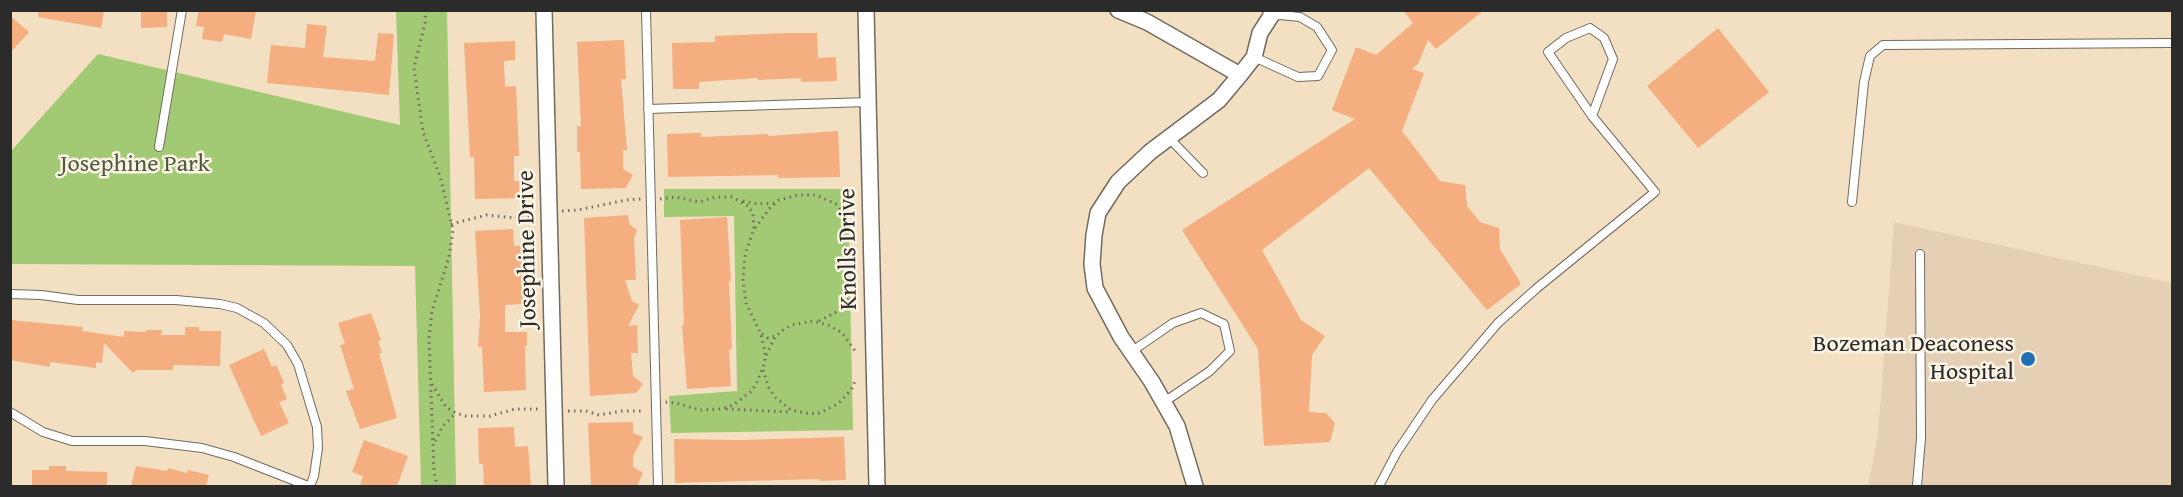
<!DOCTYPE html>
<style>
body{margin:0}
#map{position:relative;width:2183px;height:497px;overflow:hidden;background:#f3e0c2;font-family:"Gentium Book Plus",serif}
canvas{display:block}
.frame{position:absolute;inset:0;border:12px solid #2b2b2b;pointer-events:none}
</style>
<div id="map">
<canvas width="2183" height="497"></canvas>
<div class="frame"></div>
</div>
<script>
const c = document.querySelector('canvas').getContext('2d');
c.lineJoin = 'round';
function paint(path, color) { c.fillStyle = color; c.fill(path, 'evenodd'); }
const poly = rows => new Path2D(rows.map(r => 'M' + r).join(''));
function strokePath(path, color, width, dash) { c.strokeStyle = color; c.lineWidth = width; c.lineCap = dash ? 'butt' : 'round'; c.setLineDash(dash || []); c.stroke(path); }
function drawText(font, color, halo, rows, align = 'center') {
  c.font = font + ' "Gentium Book Plus",serif'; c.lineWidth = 5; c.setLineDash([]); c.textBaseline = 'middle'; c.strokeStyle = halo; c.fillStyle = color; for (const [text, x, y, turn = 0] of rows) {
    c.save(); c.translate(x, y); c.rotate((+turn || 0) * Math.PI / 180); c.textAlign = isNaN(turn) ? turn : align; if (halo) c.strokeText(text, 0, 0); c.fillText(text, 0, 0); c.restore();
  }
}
paint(poly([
 [1894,222,2172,283,2172,486,1868,486,1878,435]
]), '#e6d0b5');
paint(poly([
 [396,11,447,11,456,486,421,486,415,266,11,264,11,151,98,54,400,125],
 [664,189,848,189,853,430,671,433,669,396,737,391,734,216,664,217]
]), '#a2c973');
paint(poly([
 [39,10,104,10,101,28,38,17],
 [141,10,167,10,167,27,141,28],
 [199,10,256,10,251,39,224,34,222,42,202,39,204,27,196,26],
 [1403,10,1484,10,1436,49,1428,40,1418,64,1412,69,1424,73,1402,131,1440,181,1465,185,1467,206,1480,222,1499,228,1500,249,1521,284,1487,310,1369,168,1262,250,1301,320,1325,336,1312,355,1309,412,1326,413,1335,423,1330,442,1264,446,1258,349,1182,230,1355,119,1332,110,1356,47,1376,55,1413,23],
 [10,16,29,32,10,53],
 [307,24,327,26,323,57,375,61,378,33,394,34,389,95,267,83,271,45,305,48],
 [1718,28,1769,92,1698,148,1647,86],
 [787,33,817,33,818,58,836,57,837,81,801,82,801,78,758,80,758,78,699,82,699,89,673,89,672,43,715,42,715,36],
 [624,40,626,79,621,79,627,150,623,150,623,169,633,175,626,188,581,189,580,152,577,152,577,126,581,126,577,42],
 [515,41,515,60,504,61,505,87,516,86,519,156,514,156,514,181,523,181,524,198,475,199,474,157,470,157,464,43],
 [838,131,840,177,778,178,778,175,668,177,667,134,701,133,701,137,768,134,768,136],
 [628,215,629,224,637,230,634,238,636,280,625,280,632,301,639,305,628,326,637,325,638,353,631,353,633,376,643,384,636,393,590,396,584,218],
 [727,217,731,281,729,281,732,349,729,349,731,386,687,389,682,325,684,325,680,220],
 [513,229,514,246,525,245,526,260,522,260,524,304,505,305,505,332,527,332,527,346,525,346,526,390,484,392,482,347,478,347,480,317,475,231],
 [371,313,381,340,378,341,382,353,379,353,397,418,360,429,346,391,354,389,340,345,345,344,338,323],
 [10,320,83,327,82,331,124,337,124,331,146,332,146,330,162,330,161,335,185,335,185,327,199,327,199,331,221,331,220,366,173,365,173,370,136,370,133,373,104,343,102,363,96,362,96,368,50,362,50,367,10,360],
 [264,349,272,367,276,365,284,383,281,385,287,399,279,402,289,423,261,436,229,365],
 [633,422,633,433,643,437,633,456,633,467,643,473,637,486,591,486,588,423],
 [514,427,515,447,528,446,531,486,484,486,483,464,479,464,478,428],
 [844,437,846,480,819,481,819,479,675,483,674,439,740,440],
 [364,440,408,456,397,486,360,486,363,476,352,472],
 [49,466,66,466,66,471,107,472,107,486,32,486,32,470,49,470],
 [136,466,167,471,168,468,187,473,188,470,209,475,206,486,131,486]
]), '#f4ae80');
const lane = poly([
 [646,10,658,486],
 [1254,57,1298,77,1318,76,1332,50,1317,27,1300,17,1280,15,1271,16],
 [648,109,868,102],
 [1169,138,1203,173],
 [159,147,182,10],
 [1852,202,1864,82,1870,56,1883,45,2172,43],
 [10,294,41,295,78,300,176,300,220,304,237,308,264,323,287,345,298,364,317,427,318,448,314,476,310,486],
 [1131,352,1173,323,1201,313,1224,324,1230,351,1210,371,1164,402],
 [10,412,43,432,72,441,145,441,202,448,234,457,308,486],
 [1379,486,1397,452,1432,400,1498,323,1537,288,1655,192,1592,116,1548,52,1566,38,1590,28,1604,38,1613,59,1592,116],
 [1917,486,1921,438,1920,254]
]);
const street = poly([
 [544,10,556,486],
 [866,10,877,486],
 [1118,10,1147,22,1240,75],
 [1195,486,1177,426,1152,382,1121,337,1095,288,1092,264,1094,235,1098,213,1118,182,1150,152,1219,100,1240,75,1254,57,1260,33,1271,16,1271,10]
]);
strokePath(lane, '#716a60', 10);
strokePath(street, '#716a60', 18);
strokePath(poly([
 [426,10,425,23,414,68,423,132,440,176,453,230,449,257,432,311,429,338,434,472,437,486],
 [660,199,676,197,699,202,716,197,732,197,748,206,753,213,754,229,745,255,743,280,746,303,761,334,765,353,765,362,757,382,752,391,733,405,721,409,700,410,676,403,665,402],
 [743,201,758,204,775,203],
 [562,211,578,210,626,200,641,199],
 [451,224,487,215,515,218,535,216],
 [755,228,770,208,779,200,798,195,816,195,838,205,854,232],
 [819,321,836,312,848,300,855,286],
 [762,334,768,338,775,336],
 [766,355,775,337,783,330,792,325,813,321,828,325,842,333,856,352],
 [763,370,769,388,776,398,791,410,810,414,819,413,838,404,851,390,856,379],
 [432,384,446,407,456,413,466,416,490,416,515,409,541,409],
 [726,409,791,412],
 [568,411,586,411,599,415,622,411,645,411],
 [435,441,443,426,456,413]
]), '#716a60', 3, [1.5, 4.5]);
strokePath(lane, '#fff', 8);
strokePath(street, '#fff', 15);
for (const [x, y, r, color] of [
 [2028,359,8,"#1f6fb2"]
]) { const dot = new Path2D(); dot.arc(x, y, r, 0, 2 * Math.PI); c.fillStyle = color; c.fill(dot); strokePath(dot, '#fcf5e5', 2); }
drawText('24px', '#4f5a41', '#fcf5e5', [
 ["Josephine Park",135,165]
]);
drawText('24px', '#2b2b2b', '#fcf5e5', [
 ["Josephine Drive",528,249,-91],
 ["Knolls Drive",849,249,-91]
]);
drawText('24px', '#2b2b2b', '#fcf5e5', [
 ["Bozeman Deaconess",2014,345],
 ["Hospital",2014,373]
], 'right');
</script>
